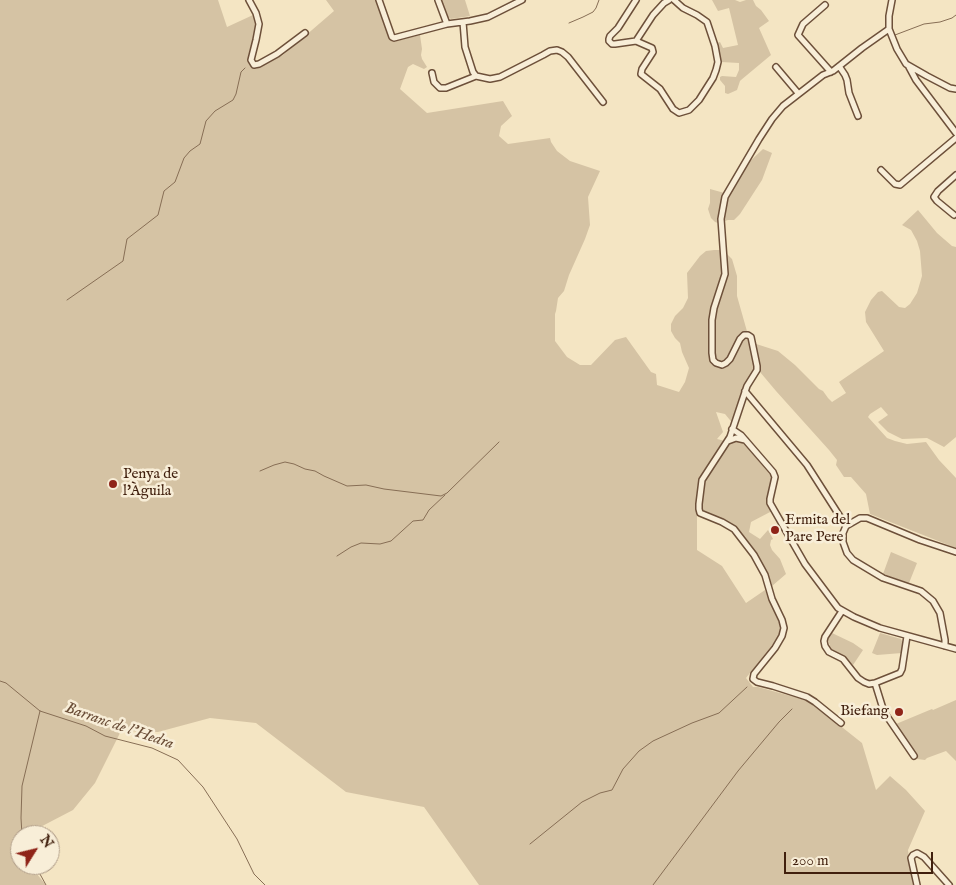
<!DOCTYPE html>
<meta charset="utf-8">
<style>
body{margin:0}
#map{position:relative;width:956px;height:885px;overflow:hidden;background:#f4e5c3;font-family:"IM FELL English",serif}
canvas{display:block}
.north{position:absolute;left:10px;top:825px;width:50px;height:50px;box-sizing:border-box;background:#f8eed8;border:1px solid #ae9b87;border-radius:50%;rotate:54deg;font-size:14px;font-weight:700;line-height:20px;text-align:center;color:#401f0d}
.north::after{content:'';display:block;margin:auto;width:18px;height:22px;background:#8f2418;clip-path:polygon(50% 0,100% 100%,50% 72%,0 100%)}
.scale{position:absolute;left:784px;top:852px;width:149px;height:22px;box-sizing:border-box;border:2px solid #401f0d;border-top:0;padding-left:6px;font-size:15px;line-height:18px;white-space:nowrap;color:#401f0d;-webkit-text-stroke:4px #f8eed8;paint-order:stroke}
</style>
<div id="map">
<canvas width="956" height="885"></canvas>
<div class="north">N</div>
<div class="scale">200 m</div>
</div>
<script>
const c = document.querySelector('canvas').getContext('2d');
c.lineJoin = 'round';
function paint(path, color) { c.fillStyle = color; c.fill(path, 'evenodd'); }
const poly = rows => new Path2D(rows.map(r => 'M' + r).join(''));
function strokePath(path, color, width, dash) { c.strokeStyle = color; c.lineWidth = width; c.lineCap = dash ? 'butt' : 'round'; c.setLineDash(dash || []); c.stroke(path); }
function drawText(font, color, halo, rows, align = 'center') {
  c.font = font + ' "IM FELL English",serif'; c.lineWidth = 5; c.setLineDash([]); c.textBaseline = 'middle'; c.strokeStyle = halo; c.fillStyle = color; for (const [text, x, y, turn = 0] of rows) {
    c.save(); c.translate(x, y); c.rotate((+turn || 0) * Math.PI / 180); c.textAlign = isNaN(turn) ? turn : align; if (halo) c.strokeText(text, 0, 0); c.fillText(text, 0, 0); c.restore();
  }
}
paint(poly([
 [0,0,218,0,227,27,253,15,255,18,255,31,249,60,250,65,256,69,283,55,334,11,326,0,376,0,390,39,393,42,420,35,422,49,421,55,422,59,427,67,424,69,413,64,408,67,400,89,427,113,503,101,512,116,501,126,499,136,508,144,550,138,551,142,557,151,570,161,600,171,588,197,590,225,585,239,569,275,564,291,558,298,556,311,555,314,555,341,567,357,580,365,591,365,615,340,626,337,651,372,656,374,657,385,679,392,685,382,689,368,682,352,680,343,675,338,671,331,671,324,675,316,683,308,688,298,687,273,700,256,706,251,714,250,719,250,727,254,732,259,737,276,737,296,750,342,778,351,795,365,819,389,823,391,828,398,832,402,846,393,839,382,884,351,866,322,865,312,871,300,878,292,882,291,899,307,905,308,910,304,917,293,922,276,920,251,917,241,911,230,902,225,918,210,937,233,952,246,956,247,956,437,944,447,927,438,902,439,888,432,878,422,888,415,881,407,870,414,868,417,887,438,895,441,907,444,926,442,939,460,956,478,956,548,870,514,866,494,851,477,844,477,836,465,837,460,829,450,776,391,760,372,748,387,745,403,736,424,734,425,725,414,716,412,723,432,717,439,729,442,733,441,742,441,771,476,771,480,767,499,767,504,772,511,751,522,749,532,760,539,768,530,773,539,771,540,770,545,772,550,780,559,786,574,772,586,772,584,768,577,762,563,741,532,729,523,719,517,697,511,697,550,722,566,746,603,765,590,780,625,780,632,777,639,746,678,753,687,758,687,809,701,862,743,876,790,890,776,906,790,925,811,908,850,912,880,913,885,479,885,424,807,346,792,256,723,210,718,158,732,121,731,95,783,73,810,25,835,20,835,20,837,17,839,20,844,20,865,31,865,36,873,46,885,0,885],
 [441,0,465,0,470,16,451,19,448,17],
 [712,0,735,0,740,2,746,0,753,0,756,6,761,10,769,21,759,28,771,55,741,80,740,81,737,90,728,94,725,93,725,86,720,80,720,77,722,76,736,77,739,70,739,63,721,62,717,43,720,42,723,48,738,45,729,8,718,11],
 [763,149,772,153,762,180,740,214,734,220,728,220,718,223,715,222,711,218,708,209,710,203,710,189,728,194,746,165],
 [891,552,917,563,909,583,883,574],
 [832,633,853,643,863,650,853,665,846,657,831,649,828,640],
 [880,633,901,639,902,641,902,653,877,655,872,653],
 [956,700,956,761,946,751,927,758,925,760,917,759,916,753,896,724,932,709,933,710]
]), '#d5c3a4');
strokePath(poly([
 [569,23,583,17,593,12,596,8,599,0],
 [895,35,924,24,940,22,952,18,956,15],
 [67,300,123,261,127,239,158,215,164,191,175,182,184,158,190,151,200,144,206,121,215,111,233,100,236,94,241,72,245,68],
 [260,471,274,465,285,462,294,464,305,469,315,471,324,476,347,486,366,485,384,489,441,496,447,493,499,442],
 [337,556,351,547,361,543,380,544,391,541,413,521,423,520,429,510,445,495],
 [0,681,6,683,40,711,86,726,105,736,152,748,178,760,203,787,237,839,254,874,265,885],
 [22,835,21,818,22,786,40,711],
 [530,844,582,802,600,793,612,790,623,769,639,751,653,741,692,723,719,713,747,687],
 [35,865,46,885],
 [653,885,738,771,779,722,792,709]
]), '#876e55', 1);
const minor = poly([
 [249,0,256,13,259,24,256,40,251,60,254,65,259,64,277,54,305,33],
 [379,0,392,37,394,38,447,24,470,21,488,17,522,0],
 [438,0,447,24],
 [636,0,618,28,610,36,609,39,609,41,612,44,615,44,636,41,652,48,653,52,642,69,641,74,660,89,673,109,679,113,689,110,699,100,713,78,716,70,718,62,715,46,707,22,697,15,683,8,674,0],
 [892,0,889,16,889,29,897,49,906,64,927,76,950,88,956,89],
 [825,5,803,24,798,35,831,72],
 [463,22,465,47,473,72,476,76],
 [636,41,653,15,664,3,669,0],
 [839,66,845,75,847,80,849,93,858,116],
 [776,67,798,93],
 [909,67,916,80,956,133],
 [432,73,434,82,440,88,446,88,476,76,490,79,500,77,543,55,550,51,557,50,562,52,568,57,603,102],
 [881,170,895,184,900,185,956,138],
 [954,215,937,201,934,197,938,191,956,175],
 [745,391,807,465,846,526],
 [732,429,741,435,773,472,775,477,770,499,770,503,805,564,838,608,854,617,880,628,956,649],
 [728,441,736,438,745,440],
 [846,526,843,533,843,542,847,553,853,560,883,578,921,591,933,601,940,613,945,640,945,646],
 [846,526,860,518,867,518,920,540,956,552],
 [842,611,825,637,824,641,825,646,829,652,843,659,858,678,864,682,869,684,875,683,900,673,902,669,907,636],
 [875,683,884,712,914,756],
 [841,723,815,702,807,697,773,686,757,682,753,679,754,674,775,648,782,636,784,628,782,620,772,599,765,575,754,555,734,529,722,522,700,513,699,509,699,504,702,480,730,437,747,386,757,370,757,366,751,337,748,335,744,335,740,339,730,359,726,363,722,365,716,363,713,360,712,353,712,320,714,308,725,274,721,219,725,197,759,139,772,119,783,106,823,75,833,71,862,48,889,29],
 [917,885,911,858,913,855,917,853,924,857,949,885]
]);
strokePath(minor, '#6d503a', 8);
strokePath(minor, '#f8eed8', 5);
for (const [x, y, r, color] of [
 [113,484,5,"#8f2418"],
 [775,530,5,"#8f2418"],
 [899,712,5,"#8f2418"]
]) { const dot = new Path2D(); dot.arc(x, y, r, 0, 2 * Math.PI); c.fillStyle = color; c.fill(dot); strokePath(dot, '#f8eed8', 2); }
drawText('15px', '#401f0d', '#f8eed8', [
 ["Penya de",123,475],
 ["l'Àguila",123,492],
 ["Ermita del",785,521],
 ["Pare Pere",785,538],
 ["Biefang",889,712,"right"]
], 'left');
drawText('italic 16px', '#6a4d37', '#f8eed8', [
 ["Barranc de l'Hedra",119,727,19]
]);
</script>
